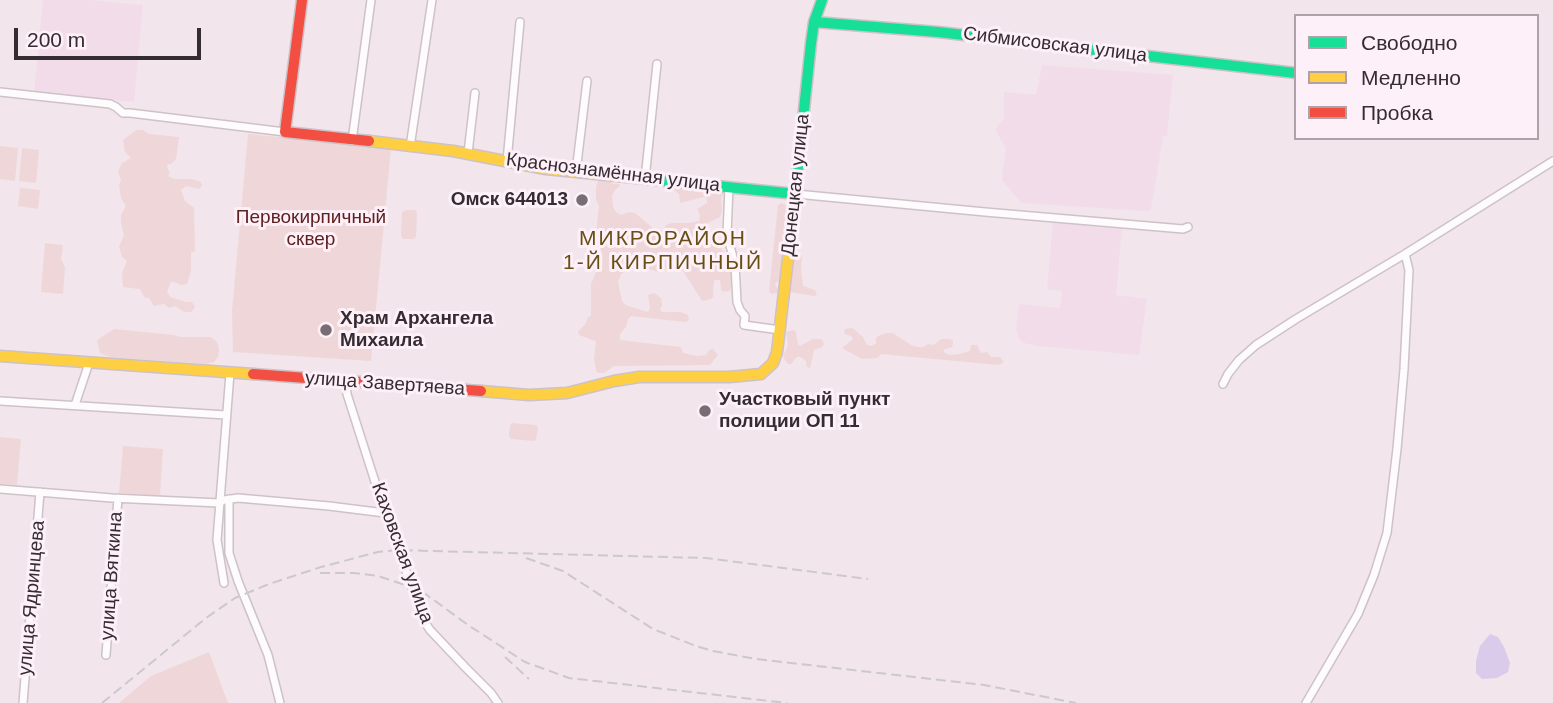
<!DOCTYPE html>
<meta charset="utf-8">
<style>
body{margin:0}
#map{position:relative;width:1553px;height:703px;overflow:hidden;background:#f2e5ec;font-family:Arial,sans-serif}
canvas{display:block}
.legend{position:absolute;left:1294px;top:14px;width:245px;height:126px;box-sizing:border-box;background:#fef0f8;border:2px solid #aea2a8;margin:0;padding:9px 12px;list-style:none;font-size:21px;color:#352c31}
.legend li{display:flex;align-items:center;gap:14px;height:35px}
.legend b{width:35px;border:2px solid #aea2a8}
.scale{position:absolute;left:14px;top:28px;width:187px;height:32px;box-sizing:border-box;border:4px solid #352c31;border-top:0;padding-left:9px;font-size:21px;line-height:24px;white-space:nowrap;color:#352c31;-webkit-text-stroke:5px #fef0f8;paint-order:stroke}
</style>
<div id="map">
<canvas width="1553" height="703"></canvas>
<ul class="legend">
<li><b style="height:9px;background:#16e098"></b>Свободно</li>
<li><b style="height:9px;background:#ffcf43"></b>Медленно</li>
<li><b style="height:9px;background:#f24e42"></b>Пробка</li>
</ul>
<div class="scale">200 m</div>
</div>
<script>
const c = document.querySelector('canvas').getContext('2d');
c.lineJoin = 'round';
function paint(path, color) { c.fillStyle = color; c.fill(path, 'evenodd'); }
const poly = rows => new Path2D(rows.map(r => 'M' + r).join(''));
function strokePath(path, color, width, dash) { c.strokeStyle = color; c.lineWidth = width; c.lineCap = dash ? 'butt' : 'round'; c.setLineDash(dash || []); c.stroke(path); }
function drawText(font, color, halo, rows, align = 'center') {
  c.font = font + ' Arial,sans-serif'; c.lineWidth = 6; c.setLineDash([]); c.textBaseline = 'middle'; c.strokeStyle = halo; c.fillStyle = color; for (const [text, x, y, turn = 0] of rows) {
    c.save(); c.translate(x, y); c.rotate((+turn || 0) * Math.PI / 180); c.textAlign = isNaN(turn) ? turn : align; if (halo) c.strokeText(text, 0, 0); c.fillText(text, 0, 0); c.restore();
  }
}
paint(poly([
 [43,0,91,0,143,5,134,102,34,93],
 [1042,65,1173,75,1167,136,1163,136,1151,209,1147,211,1021,203,1002,180,1006,148,995,130,1004,118,1004,92,1036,95],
 [1053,222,1122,229,1116,295,1147,299,1139,355,1037,346,1024,343,1019,339,1016,328,1019,304,1060,308,1062,291,1047,289]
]), '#f3dce9');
paint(poly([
 [136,130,143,130,149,134,179,137,176,159,171,164,168,164,167,167,170,173,168,176,174,179,191,179,201,182,202,186,199,189,186,186,181,190,185,201,194,208,195,251,191,253,191,271,187,284,181,285,174,282,171,282,167,291,170,297,186,302,192,302,195,307,191,312,184,312,175,306,169,308,164,304,154,306,149,298,145,298,140,289,123,287,122,273,127,261,122,257,119,247,124,235,121,223,121,215,126,206,121,198,119,186,121,180,118,171,122,163,131,158,125,152,123,140],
 [248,134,391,148,371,361,233,352,232,311],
 [0,146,18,148,15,181,0,179],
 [22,148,39,150,36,183,19,181],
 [600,179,606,179,613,184,619,184,620,186,615,190,612,195,613,207,616,212,621,215,629,212,635,213,654,229,660,231,663,230,666,225,672,223,690,223,699,221,700,215,697,209,707,203,707,197,704,197,680,203,679,194,674,190,675,187,725,191,721,199,722,211,720,217,706,224,705,227,711,239,719,241,722,250,726,254,733,279,730,291,724,292,721,290,720,280,716,280,714,281,713,297,711,299,702,301,683,271,673,267,658,272,649,269,630,269,621,274,618,282,622,301,626,305,647,312,649,311,650,308,648,295,654,293,661,298,662,305,660,310,662,312,680,312,688,315,689,318,688,321,685,322,631,316,628,319,626,327,620,334,620,340,681,347,683,353,697,356,706,355,709,350,713,349,718,355,710,365,614,366,604,373,598,373,596,371,594,358,596,343,595,341,579,335,578,332,586,323,588,317,591,316,591,284,597,270,595,260,602,252,599,245,595,241,599,206,596,200,596,187,598,181],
 [20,188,40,190,38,209,18,206],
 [781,203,784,204,787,207,787,211,779,281,776,282,775,285,779,290,777,293,771,294,769,291,778,205],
 [406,210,415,210,417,213,416,237,413,239,403,239,401,236,402,212],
 [45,243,63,245,61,259,65,267,63,294,41,292],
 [794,252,798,252,802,256,801,268,803,286,815,290,817,294,815,296,789,292],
 [851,328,854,329,863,337,867,345,871,346,876,344,876,338,878,336,887,333,893,333,911,345,917,347,923,347,928,344,934,345,941,339,950,339,953,341,953,344,952,347,943,350,945,353,950,355,959,354,970,351,971,345,977,345,981,353,987,352,991,357,1000,357,1004,362,999,365,881,354,877,358,862,359,842,348,853,339,851,336,845,334,844,331,845,329],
 [114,329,174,335,181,337,211,337,217,342,219,349,218,357,214,362,206,364,110,357,100,353,97,340],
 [794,330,796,332,798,344,800,346,813,339,822,339,824,344,822,347,814,350,810,368,807,367,806,361,800,357,797,357,791,364,788,364,784,359,783,356,788,345,786,333,788,331],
 [512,423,536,425,538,428,536,440,533,441,511,439,509,436,510,425],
 [0,437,21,439,17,485,0,484],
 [123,446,163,449,160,496,119,493],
 [209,652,228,703,119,703,151,676]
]), '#efd7d9');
paint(poly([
 [1490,634,1498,637,1504,647,1510,663,1508,672,1497,678,1482,679,1476,673,1476,661,1480,646]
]), '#dacbeb');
const street = poly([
 [0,92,110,104,116,107,123,113,130,113,285,132],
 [352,141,371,0],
 [410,147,432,0],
 [468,153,475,93],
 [507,161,520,22],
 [576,172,587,81],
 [645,179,657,64],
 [729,187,727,234,735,265,737,302,740,310,745,316,744,325,780,330],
 [796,194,985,212,1183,229,1188,227],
 [345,380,347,394,385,513,424,621,430,630,465,667,491,693,498,703],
 [1223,384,1228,374,1239,360,1256,345,1296,319,1405,254,1553,161],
 [0,401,226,415],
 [75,405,89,363],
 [0,489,112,498,219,503,224,500,238,498,329,506,385,513],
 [229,499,229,553,238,581,268,655,280,703],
 [224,583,217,540,230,373],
 [106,655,118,498],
 [23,703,40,492],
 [1306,703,1358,614,1374,575,1387,533,1397,449,1404,369,1409,270,1405,254]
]);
const fast = poly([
 [814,22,938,32,1296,73],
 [647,179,796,194],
 [792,224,811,43,814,22,822,0]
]);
const slow = poly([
 [369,141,453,151,546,169,647,179],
 [0,356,253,374],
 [481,391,529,395,567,393,614,381,639,377,729,377,761,374,773,363,777,352,792,224]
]);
const jam = poly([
 [302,0,285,132,369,141],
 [253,374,481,391]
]);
strokePath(street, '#cdc2c8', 10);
strokePath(fast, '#cdc2c8', 13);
strokePath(slow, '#cdc2c8', 13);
strokePath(jam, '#cdc2c8', 13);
strokePath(street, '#fdfbfc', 7);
strokePath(fast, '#16e098', 10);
strokePath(slow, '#ffcf43', 10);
strokePath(jam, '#f24e42', 10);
strokePath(poly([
 [526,558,563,571,653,629,696,646,713,651,756,659,984,685,1076,703],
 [320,573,354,573,378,576,411,587,427,595,468,625,525,662,569,678,787,703],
 [505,657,529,679],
 [102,703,206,618,235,598,269,584,321,567,378,552,398,550,431,551,706,558,868,579]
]), '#ccc9cb', 2, [10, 5]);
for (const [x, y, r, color] of [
 [582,200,7,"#776d72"],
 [326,330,7,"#776d72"],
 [705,411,7,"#776d72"]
]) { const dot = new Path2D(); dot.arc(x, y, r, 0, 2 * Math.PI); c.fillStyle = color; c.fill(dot); strokePath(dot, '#fef0f8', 2.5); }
drawText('19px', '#352c31', '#fef0f8', [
 ["Сибмисовская улица",1055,45,7],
 ["Краснознамённая улица",613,173,7],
 ["Донецкая улица",796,185,-84],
 ["улица Завертяева",385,384,4],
 ["Каховская улица",402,553,70],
 ["улица Вяткина",112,576,-86],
 ["улица Ядринцева",32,598,-85]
]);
drawText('bold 19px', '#352c31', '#fef0f8', [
 ["Омск 644013",568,200,"right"],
 ["Храм Архангела",340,319],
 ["Михаила",340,341],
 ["Участковый пункт",719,400],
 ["полиции ОП 11",719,422]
], 'left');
drawText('19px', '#5f2120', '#fef0f8', [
 ["Первокирпичный",311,218],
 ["сквер",311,240]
]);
c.letterSpacing = '2px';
drawText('21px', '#674f14', '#fef0f8', [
 ["МИКРОРАЙОН",663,239],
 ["1-Й КИРПИЧНЫЙ",663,263]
]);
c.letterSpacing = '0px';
</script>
